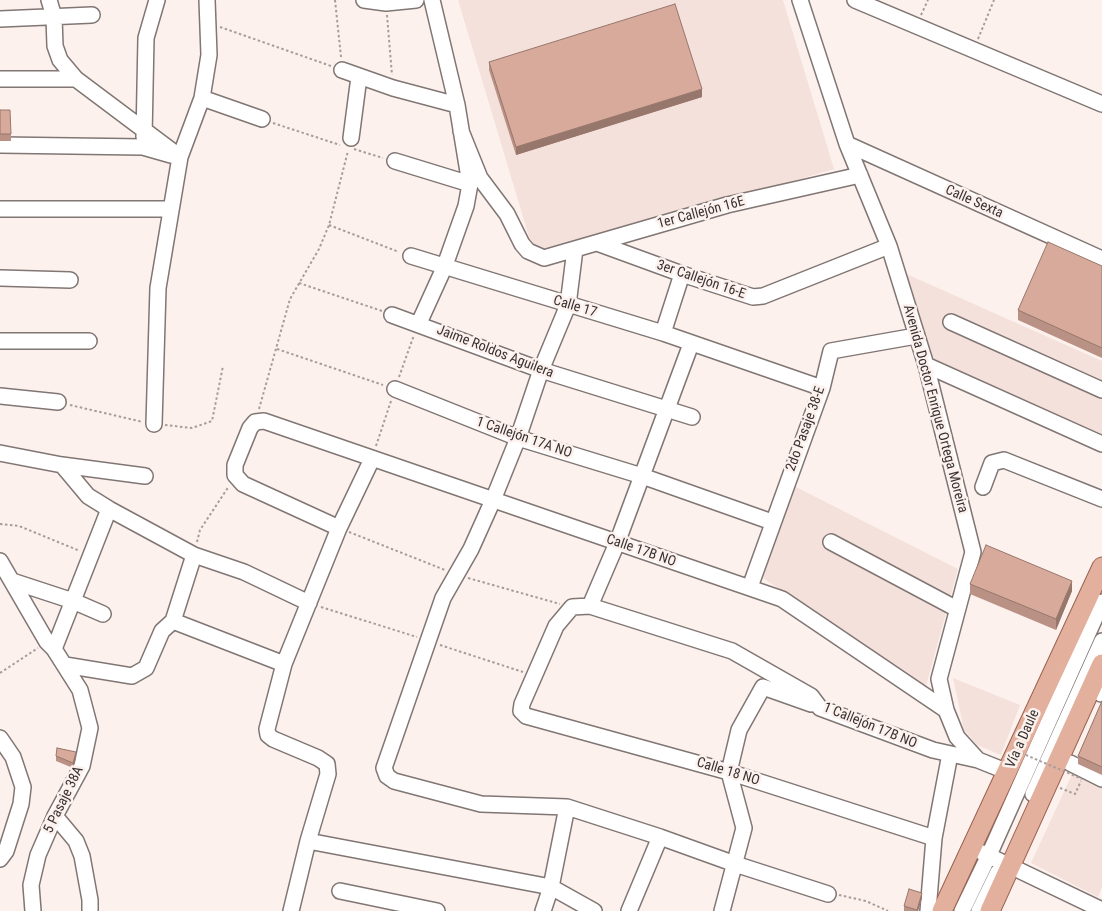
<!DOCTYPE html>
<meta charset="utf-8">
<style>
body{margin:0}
canvas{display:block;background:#fdf1ee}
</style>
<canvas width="1102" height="911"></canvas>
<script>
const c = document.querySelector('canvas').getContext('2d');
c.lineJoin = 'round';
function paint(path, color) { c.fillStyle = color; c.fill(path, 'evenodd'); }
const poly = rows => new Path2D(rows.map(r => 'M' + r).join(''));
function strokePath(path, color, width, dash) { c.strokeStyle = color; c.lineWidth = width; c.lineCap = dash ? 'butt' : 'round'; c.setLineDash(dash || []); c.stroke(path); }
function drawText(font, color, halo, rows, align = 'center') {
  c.font = font + ' "Roboto Condensed",sans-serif'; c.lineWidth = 5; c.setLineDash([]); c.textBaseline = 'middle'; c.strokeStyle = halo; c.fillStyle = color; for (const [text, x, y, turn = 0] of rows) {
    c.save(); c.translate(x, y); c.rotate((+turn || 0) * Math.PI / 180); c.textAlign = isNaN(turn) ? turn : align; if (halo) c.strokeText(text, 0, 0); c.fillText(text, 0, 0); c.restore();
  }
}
paint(poly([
 [458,0,783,0,834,169,535,257],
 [902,272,1102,361,1102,442,937,369],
 [792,485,958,569,925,690,763,578],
 [953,678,1020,705,1001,755,977,745,964,730],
 [1074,770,1102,785,1102,887,1098,897,1031,863]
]), '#f4e1dc');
const minor = poly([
 [49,0,54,17,55,46,60,60,76,79,180,157],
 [364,0,386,3,416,0],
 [800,0,847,144,889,246,926,365,973,552,939,679,946,710,957,737,978,760],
 [855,0,1102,104],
 [0,19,92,15],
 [342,70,393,88,457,105],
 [0,79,76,79],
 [202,98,262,119],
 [461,131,480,178,507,214,522,244,528,251,544,258,727,205,860,175],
 [144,137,146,38,157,0],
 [351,138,359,77],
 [847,144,1102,259],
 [0,145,143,147,171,155],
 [395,161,470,184],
 [0,209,170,209],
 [597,243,682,274,753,297,763,296,889,246],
 [575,249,568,305,541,370,518,438,493,500,471,549,443,598,384,768,387,776,394,781,481,804,567,807,660,837],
 [411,256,663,333,822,388],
 [0,278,70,280],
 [392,315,541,370,692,417],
 [951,322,1102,390],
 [419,323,444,268,466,206,470,184,457,105,432,0],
 [663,333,682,274],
 [0,341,89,341],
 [926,365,1102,444],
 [395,389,518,438,642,476,772,522],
 [0,396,58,402],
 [154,424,158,288,180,157,202,98,209,55,207,0],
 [0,453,62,465,145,476],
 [62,465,88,496,109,509,194,555,244,572,309,603],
 [983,487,992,463,1004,460,1102,499],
 [339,528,243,484,235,475,235,465,250,428,255,422,264,421,782,599,946,710],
 [831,542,957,609],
 [0,561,47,642,54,649,80,690,90,728,82,766,55,816,38,855,31,885,33,911],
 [12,581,73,601,103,614],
 [750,587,822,388,831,351,916,336],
 [590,606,617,543,691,344],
 [173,621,284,664],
 [54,649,109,509],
 [65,665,132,676,146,668,162,631,173,621,194,555],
 [1101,694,1102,694],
 [0,738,13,757,23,787,21,804,6,851,0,859],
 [1070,763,1102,779],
 [1033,794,1102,641],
 [55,816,76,841,82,856,90,900,90,911],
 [934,838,729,772,526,716,521,711,522,704,556,626,572,607,590,606,732,651,811,696,820,708,933,750,978,760,1008,772],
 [308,841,551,887,594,911],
 [983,853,1102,910],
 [340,891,437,911],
 [291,911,308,841,328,774,327,764,318,758,273,739,268,735,267,729,284,664,339,528,372,459],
 [543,911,551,887,567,807],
 [629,911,660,837,735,864,828,894],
 [722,911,744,828,729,772,739,730,763,687,811,704],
 [928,911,934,838,950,754],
 [962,911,989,855,1102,602],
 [979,911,998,872]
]);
const major = poly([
 [942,911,1102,567],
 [990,911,1102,664]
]);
strokePath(minor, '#807673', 18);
strokePath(major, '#9a614e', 21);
strokePath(poly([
 [335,0,341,57],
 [387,15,392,75],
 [921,15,928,0],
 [220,27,331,66],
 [978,39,994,0],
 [273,123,340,145],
 [354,149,383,158],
 [329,225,399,252],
 [299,283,382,311],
 [277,349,383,385],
 [399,377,414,335],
 [70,405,143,422],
 [259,409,290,299,319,249,329,225,348,151],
 [165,425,192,428,212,421,223,366],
 [376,446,391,401],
 [0,524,19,526,80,551],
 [349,532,445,570],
 [197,542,200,530,229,486],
 [468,578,560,604],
 [321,607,417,637],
 [440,645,523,672],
 [0,673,38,648],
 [1060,788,1075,794,1081,781],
 [839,895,866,901,888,911]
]), '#a69d9b', 2, [2.5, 2.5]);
strokePath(minor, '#fff', 15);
strokePath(major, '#e3b09e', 19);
strokePath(poly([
 [1012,749,1082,779]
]), '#a69d9b', 2, [2.5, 2.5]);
paint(poly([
 [489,62,702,97,516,155,489,70],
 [0,110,11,134,11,141,0,141],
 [1102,266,1102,358,1018,320,1018,310],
 [970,584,1072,591,1056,630,970,594],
 [1102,701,1102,775,1078,764,1078,756],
 [56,756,76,757,73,768,56,761],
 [922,898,918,911,904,911,904,906]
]), '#ba9285');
paint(poly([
 [702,89,702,97,516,155,516,147],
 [1072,581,1072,591,1056,630,1056,619],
 [76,752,76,757,73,768,73,763],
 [922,893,922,898,918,911,917,911]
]), '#97776c');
const building = poly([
 [675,4,702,89,516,147,489,62,675,4],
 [0,110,10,110,11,134,0,134,0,110],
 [1048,242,1102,266,1102,348,1018,310,1048,242],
 [986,545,1072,581,1056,619,970,584,986,545],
 [1102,701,1102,767,1078,756,1102,701],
 [57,748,76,752,73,763,56,756,57,748],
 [909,889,922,893,917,910,904,906,909,889]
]);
paint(building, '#d8aa9b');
strokePath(building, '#97776c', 1);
drawText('14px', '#373231', '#fdf1ee', [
 ["Calle Sexta",974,202,24],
 ["1er Callejón 16E",701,213,-15],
 ["3er Callejón 16-E",701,280,19],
 ["Calle 17",575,307,17],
 ["Jaime Roldos Aguilera",495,352,21],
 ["Avenida Doctor Enrique Ortega Moreira",935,409,75],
 ["2do Pasaje 38-E",806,429,-70],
 ["1 Callejón 17A NO",524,438,19],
 ["Calle 17B NO",641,551,19],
 ["1 Callejón 17B NO",870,726,22],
 ["Vía a Daule",1023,739,-66],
 ["Calle 18 NO",728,772,17],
 ["5 Pasaje 38A",64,800,-64]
]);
</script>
